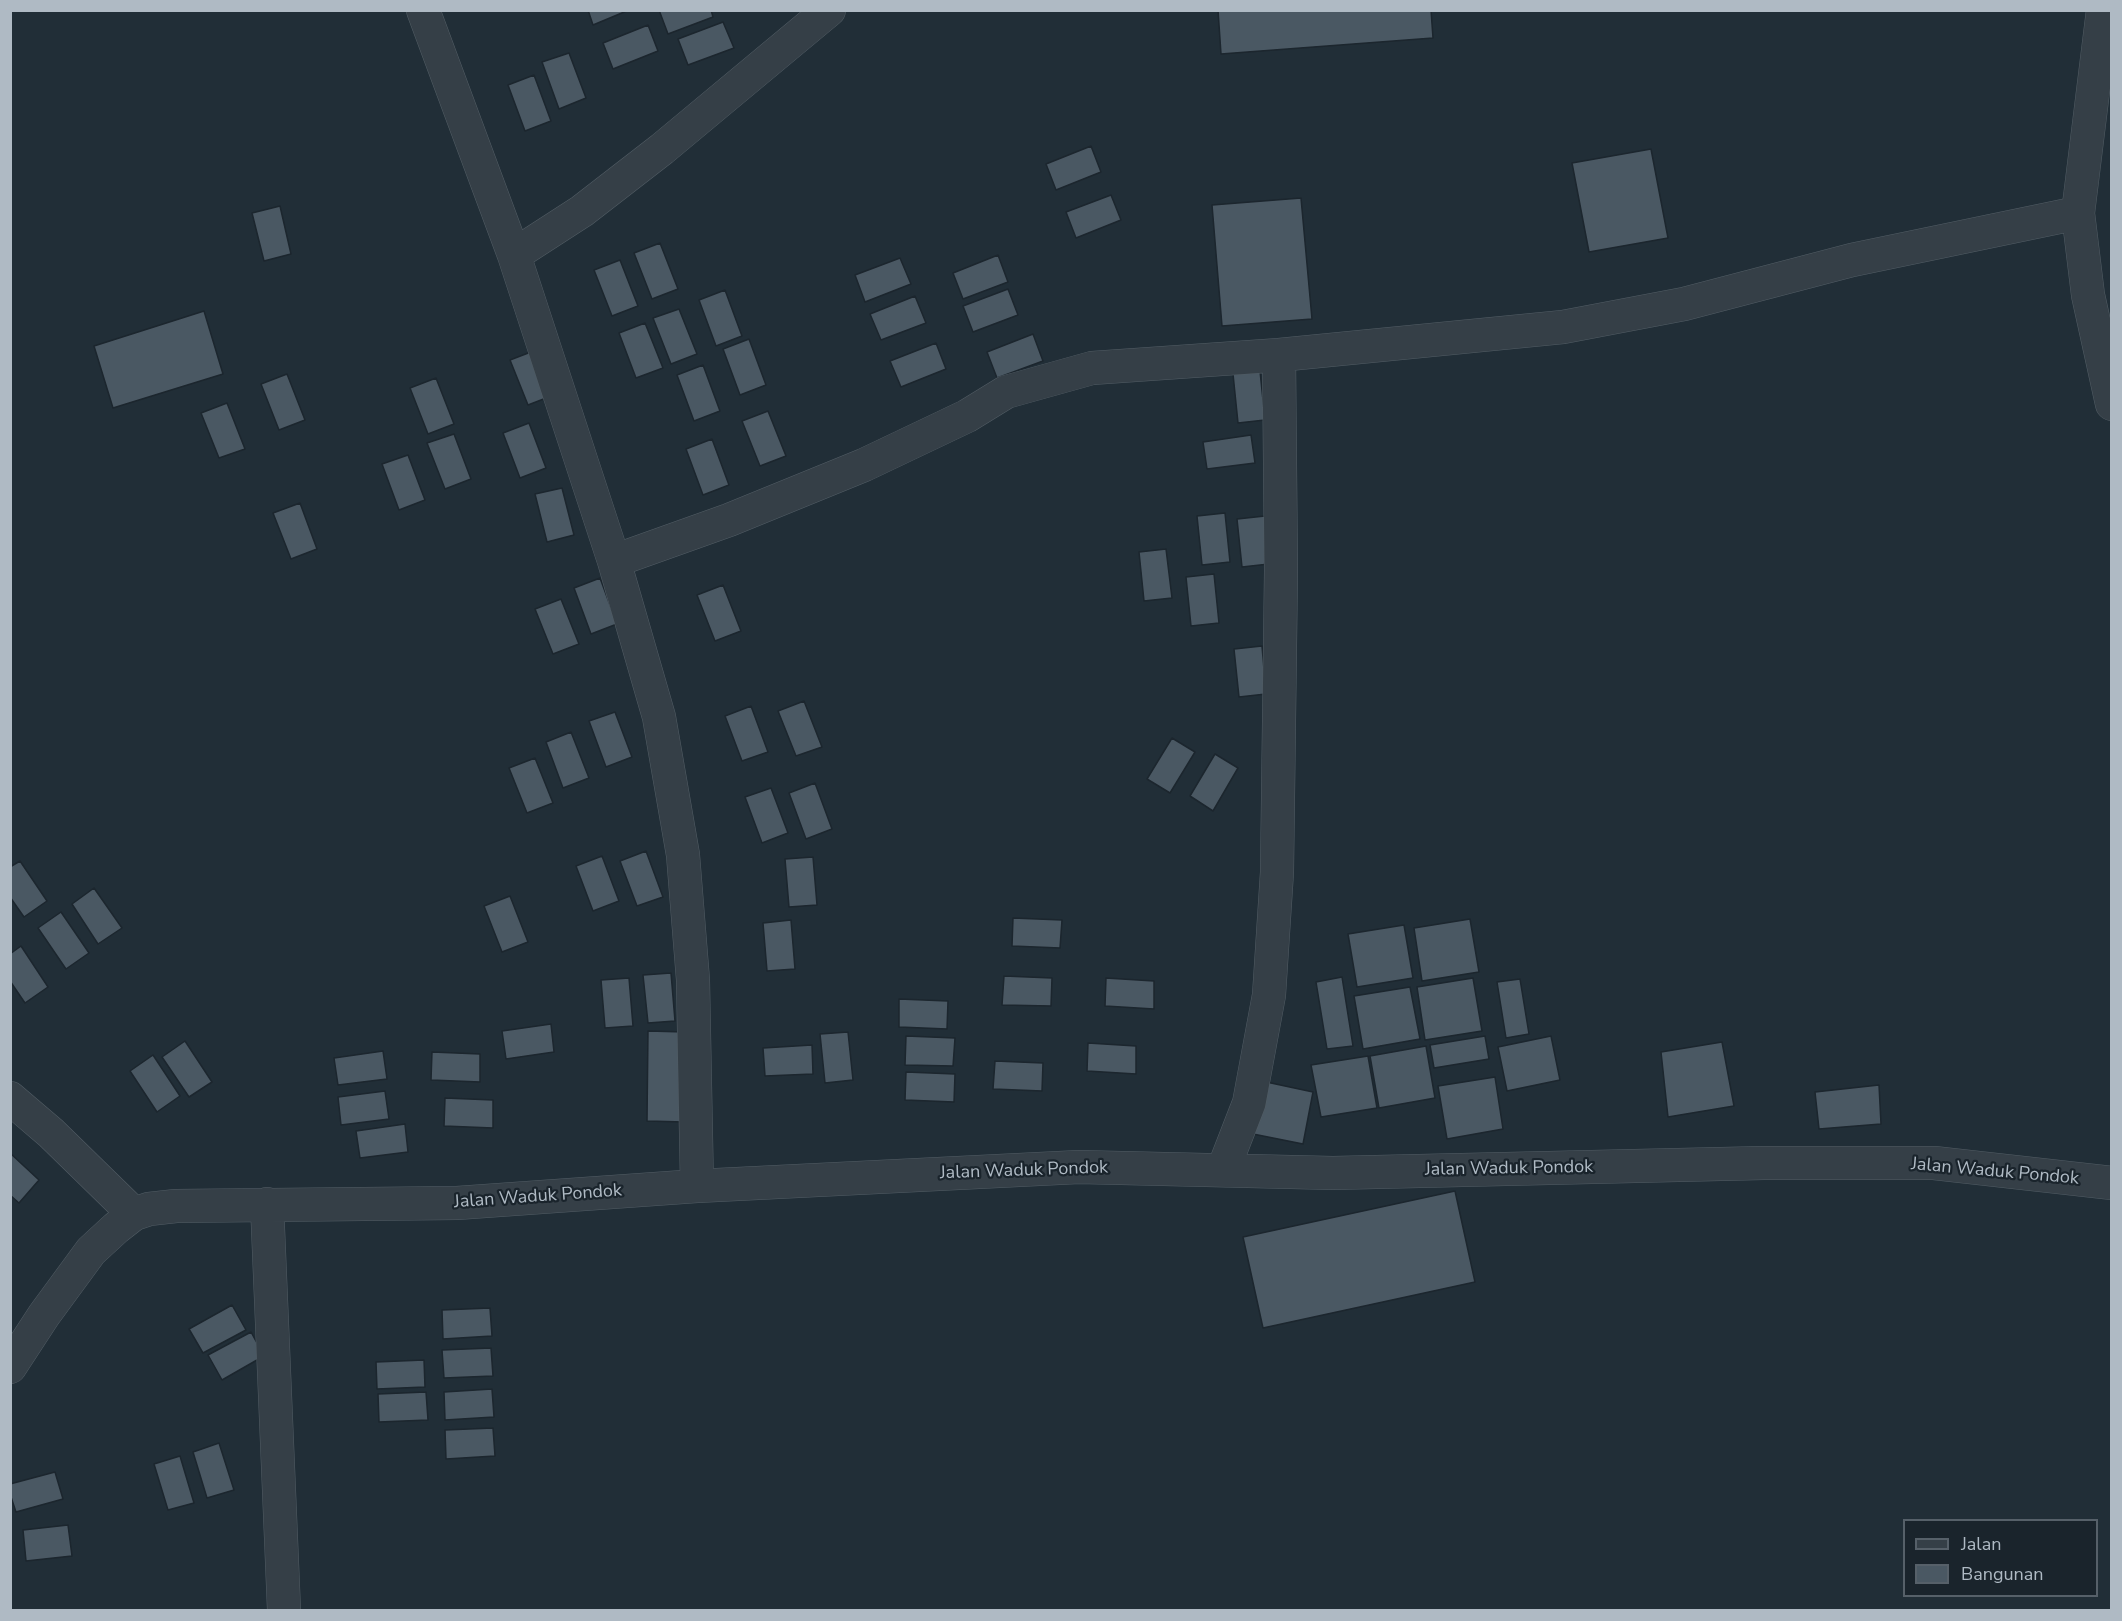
<!DOCTYPE html>
<style>
body{margin:0}
#map{position:relative;width:2122px;height:1621px;overflow:hidden;background:#212e37;font-family:"Nunito Sans",sans-serif}
canvas{display:block}
.frame{position:absolute;inset:0;border:12px solid #afbac4;pointer-events:none}
.legend{position:absolute;left:1903px;top:1519px;width:195px;height:78px;box-sizing:border-box;background:#1a242c;border:2px solid #566069;margin:0;padding:8px 10px;list-style:none;font-size:18px;color:#afbac4}
.legend li{display:flex;align-items:center;gap:12px;height:30px}
.legend b{width:30px;border:2px solid #566069}
</style>
<div id="map">
<canvas width="2122" height="1621"></canvas>
<div class="frame"></div>
<ul class="legend">
<li><b style="height:8px;background:#353f47"></b>Jalan</li>
<li><b style="height:16px;background:#4a5863"></b>Bangunan</li>
</ul>
</div>
<script>
const c = document.querySelector('canvas').getContext('2d');
c.lineJoin = 'round';
function paint(path, color) { c.fillStyle = color; c.fill(path, 'evenodd'); }
const poly = rows => new Path2D(rows.map(r => 'M' + r).join(''));
function strokePath(path, color, width, dash) { c.strokeStyle = color; c.lineWidth = width; c.lineCap = dash ? 'butt' : 'round'; c.setLineDash(dash || []); c.stroke(path); }
function drawText(font, color, halo, rows, align = 'center') {
  c.font = font + ' "Nunito Sans",sans-serif'; c.lineWidth = 4.5; c.setLineDash([]); c.textBaseline = 'middle'; c.strokeStyle = halo; c.fillStyle = color; for (const [text, x, y, turn = 0] of rows) {
    c.save(); c.translate(x, y); c.rotate((+turn || 0) * Math.PI / 180); c.textAlign = isNaN(turn) ? turn : align; if (halo) c.strokeText(text, 0, 0); c.fillText(text, 0, 0); c.restore();
  }
}
const building = poly([
 [588,10,629,10,593,25,588,10],
 [659,10,711,10,713,17,668,34,659,10],
 [1218,10,1431,10,1433,38,1221,54,1218,10],
 [723,22,734,48,688,65,678,39,723,22],
 [648,25,658,51,613,69,603,43,648,25],
 [569,53,586,98,559,109,542,62,569,53],
 [534,75,551,121,525,131,508,85,534,75],
 [1091,146,1101,172,1056,190,1046,164,1091,146],
 [1651,149,1668,238,1589,252,1572,163,1651,149],
 [1111,195,1121,220,1076,238,1066,212,1111,195],
 [1301,198,1312,319,1222,326,1212,205,1301,198],
 [280,206,291,254,264,261,252,213,280,206],
 [660,243,678,289,652,299,634,253,660,243],
 [998,255,1008,282,963,299,953,273,998,255],
 [900,258,911,284,865,302,855,275,900,258],
 [620,260,638,306,612,316,594,270,620,260],
 [1008,289,1018,315,973,332,963,306,1008,289],
 [725,290,742,336,716,346,699,300,725,290],
 [915,296,926,323,881,340,870,314,915,296],
 [679,309,697,354,671,364,653,318,679,309],
 [204,311,223,374,113,408,94,346,204,311],
 [645,323,663,368,636,378,619,333,645,323],
 [1033,334,1043,361,997,378,987,352,1033,334],
 [749,339,766,385,740,395,723,349,749,339],
 [936,343,946,369,901,387,890,361,936,343],
 [536,350,554,395,528,405,510,360,536,350],
 [703,365,720,411,694,421,677,375,703,365],
 [1260,371,1265,420,1238,423,1233,374,1260,371],
 [287,374,305,420,279,430,261,384,287,374],
 [436,378,454,424,428,434,410,388,436,378],
 [227,403,245,449,219,458,201,413,227,403],
 [768,411,786,456,760,466,742,421,768,411],
 [529,423,546,468,520,478,503,433,529,423],
 [454,434,471,479,445,489,427,443,454,434],
 [1251,435,1255,463,1207,469,1203,442,1251,435],
 [712,439,729,485,703,495,686,449,712,439],
 [408,455,425,500,399,510,382,464,408,455],
 [562,488,574,535,547,542,535,494,562,488],
 [300,503,317,549,291,559,273,513,300,503],
 [1225,513,1230,562,1202,565,1197,516,1225,513],
 [1265,516,1269,564,1242,567,1237,519,1265,516],
 [1166,549,1172,598,1144,601,1139,552,1166,549],
 [1214,574,1219,623,1191,626,1186,577,1214,574],
 [600,578,617,624,591,634,574,588,600,578],
 [723,585,741,631,715,641,697,595,723,585],
 [561,599,579,644,553,654,535,609,561,599],
 [1262,646,1266,694,1239,697,1234,649,1262,646],
 [804,701,822,747,796,756,778,711,804,701],
 [751,706,768,752,742,761,725,716,751,706],
 [615,712,632,757,606,767,589,721,615,712],
 [571,732,589,778,563,788,546,742,571,732],
 [1172,738,1195,752,1170,793,1147,779,1172,738],
 [1215,754,1238,768,1213,811,1190,796,1215,754],
 [535,758,553,803,527,813,509,768,535,758],
 [815,783,832,829,806,839,789,793,815,783],
 [771,788,788,833,762,843,745,797,771,788],
 [646,851,663,897,637,906,620,861,646,851],
 [602,856,619,901,593,911,576,866,602,856],
 [813,857,817,905,789,907,785,859,813,857],
 [20,861,47,901,24,917,10,897,10,867,20,861],
 [94,888,122,928,98,944,72,904,94,888],
 [510,896,528,942,502,952,484,906,510,896],
 [61,912,89,953,66,969,38,928,61,912],
 [1013,918,1062,920,1060,948,1012,946,1013,918],
 [1470,919,1479,972,1422,981,1414,928,1470,919],
 [791,920,795,969,767,971,763,923,791,920],
 [1404,925,1413,978,1357,987,1348,934,1404,925],
 [21,946,48,987,25,1003,10,981,10,954,21,946],
 [671,973,675,1021,648,1023,643,975,671,973],
 [1004,976,1052,978,1051,1006,1002,1005,1004,976],
 [1342,977,1353,1046,1327,1049,1316,982,1342,977],
 [629,978,633,1026,605,1028,601,980,629,978],
 [1106,978,1154,981,1154,1009,1105,1006,1106,978],
 [1473,978,1482,1031,1425,1040,1417,987,1473,978],
 [1520,979,1529,1034,1506,1038,1497,982,1520,979],
 [1410,987,1420,1039,1363,1049,1354,996,1410,987],
 [899,999,948,1001,947,1029,899,1027,899,999],
 [551,1024,554,1052,506,1059,502,1031,551,1024],
 [648,1031,685,1032,684,1122,647,1121,648,1031],
 [848,1032,853,1080,825,1083,820,1034,848,1032],
 [906,1036,955,1038,953,1066,905,1065,906,1036],
 [1485,1036,1489,1059,1434,1068,1430,1045,1485,1036],
 [1551,1036,1560,1080,1507,1091,1498,1047,1551,1036],
 [185,1041,212,1082,189,1097,162,1057,185,1041],
 [1722,1042,1734,1106,1668,1117,1661,1052,1722,1042],
 [1088,1043,1136,1046,1136,1074,1087,1071,1088,1043],
 [812,1045,813,1074,765,1076,763,1048,812,1045],
 [1426,1046,1435,1098,1379,1108,1370,1056,1426,1046],
 [383,1051,387,1079,338,1085,334,1058,383,1051],
 [432,1052,480,1054,480,1082,431,1080,432,1052],
 [153,1055,180,1096,157,1112,130,1071,153,1055],
 [1368,1056,1377,1108,1321,1117,1311,1065,1368,1056],
 [995,1061,1043,1063,1042,1091,993,1089,995,1061],
 [906,1072,955,1074,954,1102,905,1100,906,1072],
 [1495,1077,1503,1129,1447,1139,1438,1086,1495,1077],
 [1257,1080,1313,1092,1303,1144,1248,1133,1257,1080],
 [1879,1085,1881,1124,1819,1129,1815,1092,1879,1085],
 [385,1091,389,1119,341,1125,338,1097,385,1091],
 [445,1098,493,1100,493,1128,444,1126,445,1098],
 [405,1124,408,1152,360,1158,356,1131,405,1124],
 [10,1153,39,1180,19,1203,10,1195,10,1153],
 [1455,1191,1475,1282,1263,1328,1243,1237,1455,1191],
 [232,1305,246,1330,203,1353,189,1329,232,1305],
 [490,1308,492,1336,443,1339,442,1310,490,1308],
 [251,1332,264,1356,222,1380,208,1355,251,1332],
 [491,1348,493,1376,444,1378,442,1350,491,1348],
 [424,1360,425,1387,377,1389,376,1362,424,1360],
 [492,1389,494,1417,445,1420,444,1392,492,1389],
 [426,1392,428,1420,379,1422,378,1394,426,1392],
 [493,1428,495,1456,446,1459,445,1430,493,1428],
 [219,1443,234,1490,207,1498,193,1452,219,1443],
 [180,1456,194,1503,168,1510,154,1464,180,1456],
 [55,1472,63,1499,16,1512,10,1494,10,1484,55,1472],
 [68,1525,72,1556,26,1561,23,1530,68,1525]
]);
paint(building, '#4a5863');
strokePath(building, '#1c262e', 1.5);
const minor = poly([
 [423,10,514,255,614,561,659,717,683,855,693,980,697,1186],
 [2103,10,2078,213,2088,295,2112,404],
 [514,255,582,211,662,149,829,10],
 [614,561,729,520,864,465,967,416,1006,392,1092,368,1279,355,1563,327,1684,304,1852,260,2078,213],
 [10,1098,51,1133,134,1214],
 [1223,1170,1249,1103,1269,995,1277,872,1281,571,1279,355],
 [267,1204,284,1610],
 [10,1367,44,1315,91,1251,116,1228,134,1214,149,1209,176,1206,457,1203,697,1186,1079,1167,1333,1173,1764,1163,1934,1163,2112,1183]
]);
strokePath(minor, '#525d65', 34);
strokePath(minor, '#353f47', 33);
drawText('18px', '#afbac4', '#1a242c', [
 ["Jalan Waduk Pondok",1509,1169,-1],
 ["Jalan Waduk Pondok",1024,1171,-2],
 ["Jalan Waduk Pondok",1995,1172,5],
 ["Jalan Waduk Pondok",538,1197,-4]
]);
</script>
